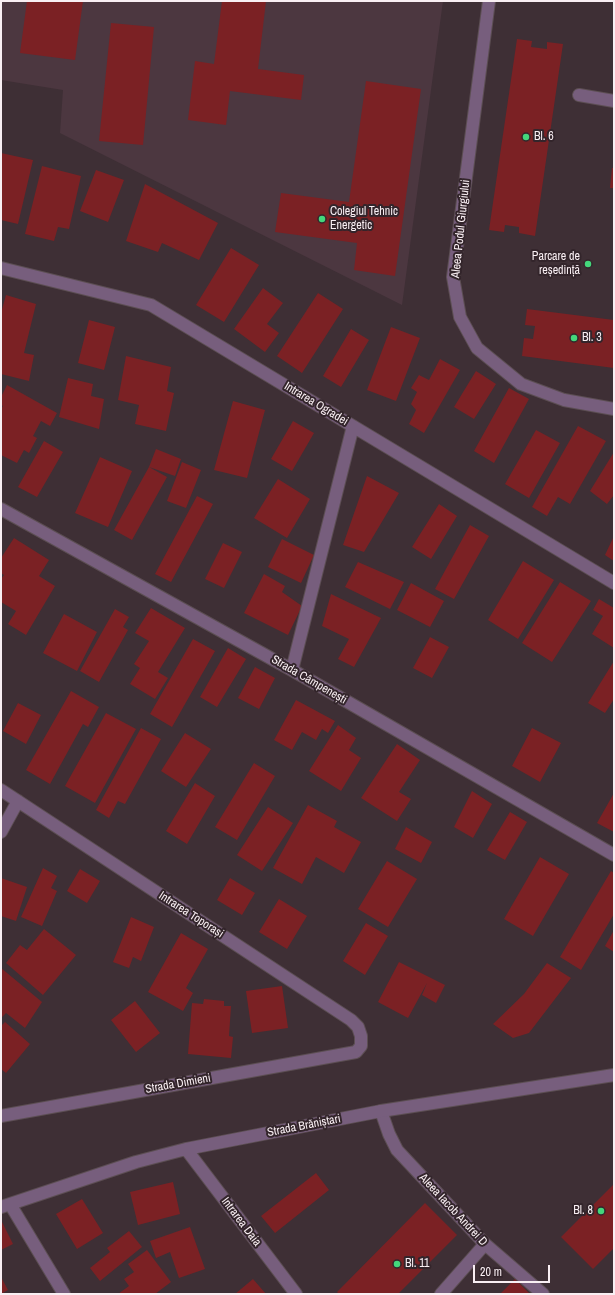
<!DOCTYPE html>
<meta charset="utf-8">
<style>
body{margin:0}
#map{position:relative;width:615px;height:1295px;overflow:hidden;background:#3e2f35;font-family:"Archivo Narrow",sans-serif}
canvas{display:block}
.frame{position:absolute;inset:0;border:2px solid #f9eff3;pointer-events:none}
.scale{position:absolute;left:473px;top:1265px;width:77px;height:18px;box-sizing:border-box;border:2px solid #f9eff3;border-top:0;padding-left:5px;font-size:12px;line-height:14px;white-space:nowrap;color:#f9eff3;-webkit-text-stroke:3px #33252b;paint-order:stroke}
</style>
<div id="map">
<canvas width="615" height="1295"></canvas>
<div class="frame"></div>
<div class="scale">20 m</div>
</div>
<script>
const c = document.querySelector('canvas').getContext('2d');
c.lineJoin = 'round';
function paint(path, color) { c.fillStyle = color; c.fill(path, 'evenodd'); }
const poly = rows => new Path2D(rows.map(r => 'M' + r).join(''));
function strokePath(path, color, width, dash) { c.strokeStyle = color; c.lineWidth = width; c.lineCap = dash ? 'butt' : 'round'; c.setLineDash(dash || []); c.stroke(path); }
function drawText(font, color, halo, rows, align = 'center') {
  c.font = font + ' "Archivo Narrow",sans-serif'; c.lineWidth = 4; c.setLineDash([]); c.textBaseline = 'middle'; c.strokeStyle = halo; c.fillStyle = color; for (const [text, x, y, turn = 0] of rows) {
    c.save(); c.translate(x, y); c.rotate((+turn || 0) * Math.PI / 180); c.textAlign = isNaN(turn) ? turn : align; if (halo) c.strokeText(text, 0, 0); c.fillText(text, 0, 0); c.restore();
  }
}
paint(poly([
 [1,1,443,1,402,305,60,133,63,90,1,80]
]), '#4c3740');
paint(poly([
 [27,1,83,1,75,60,20,53],
 [222,1,266,1,258,69,304,75,301,100,230,91,226,125,188,120,195,61,214,64],
 [111,23,154,27,143,145,99,141],
 [517,39,532,41,531,47,547,49,547,42,563,44,535,236,519,233,519,227,505,225,504,232,489,230],
 [366,81,421,89,395,276,354,270,357,243,275,232,281,193,349,202],
 [1,153,33,160,18,224,1,220],
 [42,166,81,176,69,229,58,227,54,241,25,234],
 [612,168,614,168,614,188,610,188],
 [96,170,124,180,108,222,80,211],
 [145,184,218,223,199,260,162,243,158,252,126,241],
 [231,248,259,265,224,322,196,305],
 [263,288,283,303,267,324,279,333,265,352,234,329],
 [318,293,343,309,302,373,277,356],
 [6,295,36,304,24,353,34,355,29,381,1,374,1,313],
 [527,309,614,320,614,368,522,356,524,338,533,339,535,326,525,325],
 [89,320,115,327,104,370,78,363],
 [391,327,420,338,396,401,367,390],
 [351,329,369,340,341,387,323,376],
 [126,356,171,367,167,391,174,393,166,431,135,424,139,405,118,400],
 [440,359,460,370,424,433,409,424,416,410,411,404,417,392,411,388,419,375,429,380],
 [476,371,496,384,474,419,454,407],
 [68,378,93,384,91,396,104,399,99,429,59,417],
 [7,385,57,413,50,426,41,421,33,436,37,438,29,453,24,450,17,463,1,455,1,409,3,406,1,405,1,397],
 [509,388,529,399,494,463,474,451],
 [233,401,265,410,247,478,214,470],
 [293,421,314,433,292,471,271,459],
 [578,426,606,441,570,504,558,497,547,516,532,507],
 [536,430,560,443,529,498,505,484],
 [44,441,63,452,37,497,18,487],
 [156,449,181,459,175,476,149,467],
 [614,452,614,495,607,504,590,491],
 [100,457,132,471,108,527,75,513],
 [182,462,201,470,186,508,167,501],
 [149,467,167,477,132,540,114,530],
 [367,476,399,493,364,552,343,545],
 [278,479,310,499,287,538,254,518],
 [197,496,213,504,171,582,155,574],
 [439,504,457,516,431,559,412,547],
 [470,525,489,536,454,599,435,589],
 [614,536,614,561,605,555],
 [14,538,49,560,39,576,55,586,26,635,8,624,16,611,1,602,1,579,4,575,1,573,1,558],
 [282,539,314,555,301,583,268,567],
 [223,543,242,552,224,588,205,579],
 [523,561,554,580,518,639,488,620],
 [358,562,404,582,390,609,345,587],
 [264,574,285,586,282,592,302,606,288,635,244,613],
 [560,582,591,601,552,662,522,643],
 [411,583,444,601,430,627,397,610],
 [331,594,381,618,354,667,338,659,349,639,322,626],
 [599,599,614,608,614,648,592,634,603,616,593,610],
 [151,608,185,628,158,672,168,678,155,699,130,684,140,668,134,664,149,641,135,633],
 [115,609,129,617,123,627,128,630,99,682,80,671],
 [64,614,97,632,77,671,43,653],
 [430,637,449,647,432,678,413,668],
 [193,639,215,651,172,727,150,714],
 [228,648,246,659,217,707,200,697],
 [614,661,614,699,605,713,588,703],
 [255,667,275,678,259,709,238,698],
 [71,691,99,707,88,727,83,724,50,784,26,770],
 [296,700,335,721,328,733,322,729,316,740,302,732,292,750,274,740],
 [18,703,41,715,26,744,3,731],
 [106,713,136,729,95,803,65,786],
 [338,725,356,738,349,750,361,758,341,791,309,771],
 [141,728,161,739,125,804,118,801,109,818,96,810],
 [532,728,561,743,540,782,512,766],
 [185,733,211,749,186,787,161,771],
 [397,744,420,760,399,792,411,799,397,821,361,798],
 [254,763,275,776,237,840,215,827],
 [195,783,215,796,187,844,166,831],
 [472,791,492,804,473,838,454,827],
 [614,793,614,832,597,823],
 [308,805,337,821,334,827,361,842,344,873,316,857,302,884,273,868],
 [268,807,293,823,262,871,237,855],
 [510,812,527,822,505,860,487,850],
 [406,827,432,842,421,863,395,849],
 [540,857,569,874,533,936,504,919],
 [387,861,417,879,388,927,358,909],
 [43,868,57,876,51,888,57,891,42,926,21,917],
 [80,869,100,881,87,903,67,891],
 [611,871,614,873,614,914,581,970,560,957],
 [1,878,27,887,16,921,1,916],
 [230,878,255,893,242,915,217,900],
 [279,899,307,916,287,949,259,932],
 [131,917,154,927,141,961,133,957,129,968,113,962],
 [366,923,388,936,365,975,343,961],
 [44,929,76,955,43,995,6,963,20,945,27,950],
 [614,930,614,952,605,946],
 [181,933,208,949,186,988,193,993,183,1011,148,992],
 [399,962,445,985,436,1003,422,995,427,983,408,1018,378,1002],
 [547,963,571,978,529,1033,513,1038,493,1024,524,994],
 [1,968,42,1002,25,1028,6,1013,1,1018],
 [282,986,288,1028,252,1033,246,991],
 [204,999,224,1001,224,1006,231,1006,229,1036,233,1037,231,1058,188,1054,192,1003,203,1004],
 [135,1001,160,1033,136,1052,111,1020],
 [5,1022,30,1044,6,1073,1,1069,1,1026],
 [316,1173,329,1190,275,1233,261,1216],
 [173,1182,180,1214,138,1225,130,1192],
 [614,1184,614,1248,593,1269,561,1237],
 [82,1199,103,1233,77,1249,56,1214],
 [425,1203,457,1235,398,1294,339,1294,337,1292],
 [2,1222,13,1244,1,1250,1,1223],
 [190,1227,205,1269,179,1278,170,1252,156,1258,150,1241],
 [129,1231,142,1247,100,1281,90,1268,110,1252,107,1248],
 [147,1250,171,1282,155,1294,118,1294,129,1286,124,1279,134,1272,128,1264],
 [1,1277,8,1290,1,1294],
 [253,1279,266,1294,235,1294],
 [515,1279,530,1294,500,1294]
]), '#7b2124');
const lane = poly([
 [381,1111,389,1134,397,1150,485,1244,543,1294],
 [441,1294,485,1244]
]);
const street = poly([
 [489,1,453,277,460,317,477,348,521,384,564,400,614,409],
 [579,95,614,101],
 [1,268,151,305,614,583],
 [1,509,292,670,614,855],
 [292,670,353,426],
 [1,790,351,1020,358,1027,361,1036,361,1046,356,1052,1,1116],
 [1,832,18,801],
 [186,1149,296,1294],
 [10,1204,64,1294],
 [1,1207,136,1162,186,1149,381,1111,614,1075]
]);
strokePath(lane, '#5c4e53', 14);
strokePath(street, '#5c4e53', 14);
strokePath(lane, '#775e7d', 12);
strokePath(street, '#775e7d', 12);
for (const [x, y, r, color] of [
 [526,137,4,"#44d77b"],
 [322,219,4,"#44d77b"],
 [588,264,4,"#44d77b"],
 [574,338,4,"#44d77b"],
 [601,1211,4,"#44d77b"],
 [397,1264,4,"#44d77b"]
]) { const dot = new Path2D(); dot.arc(x, y, r, 0, 2 * Math.PI); c.fillStyle = color; c.fill(dot); strokePath(dot, '#33252b', 1.5); }
drawText('12px', '#f9eff3', '#33252b', [
 ["Bl. 6",534,137],
 ["Colegiul Tehnic",330,212],
 ["Energetic",330,226],
 ["Parcare de",580,257,"right"],
 ["reședință",580,271,"right"],
 ["Bl. 3",582,338],
 ["Bl. 8",593,1211,"right"],
 ["Bl. 11",405,1264]
], 'left');
drawText('12px', '#f9eff3', '#33252b', [
 ["Aleea Podul Giurgiului",461,229,-84],
 ["Intrarea Ogradei",316,404,31],
 ["Strada Câmpenești",309,680,30],
 ["Intrarea Toporași",191,915,33],
 ["Strada Dimieni",178,1084,-10],
 ["Strada Brăniștari",304,1126,-11],
 ["Aleea Iacob Andrei D",453,1210,47],
 ["Intrarea Daia",241,1222,53]
]);
</script>
